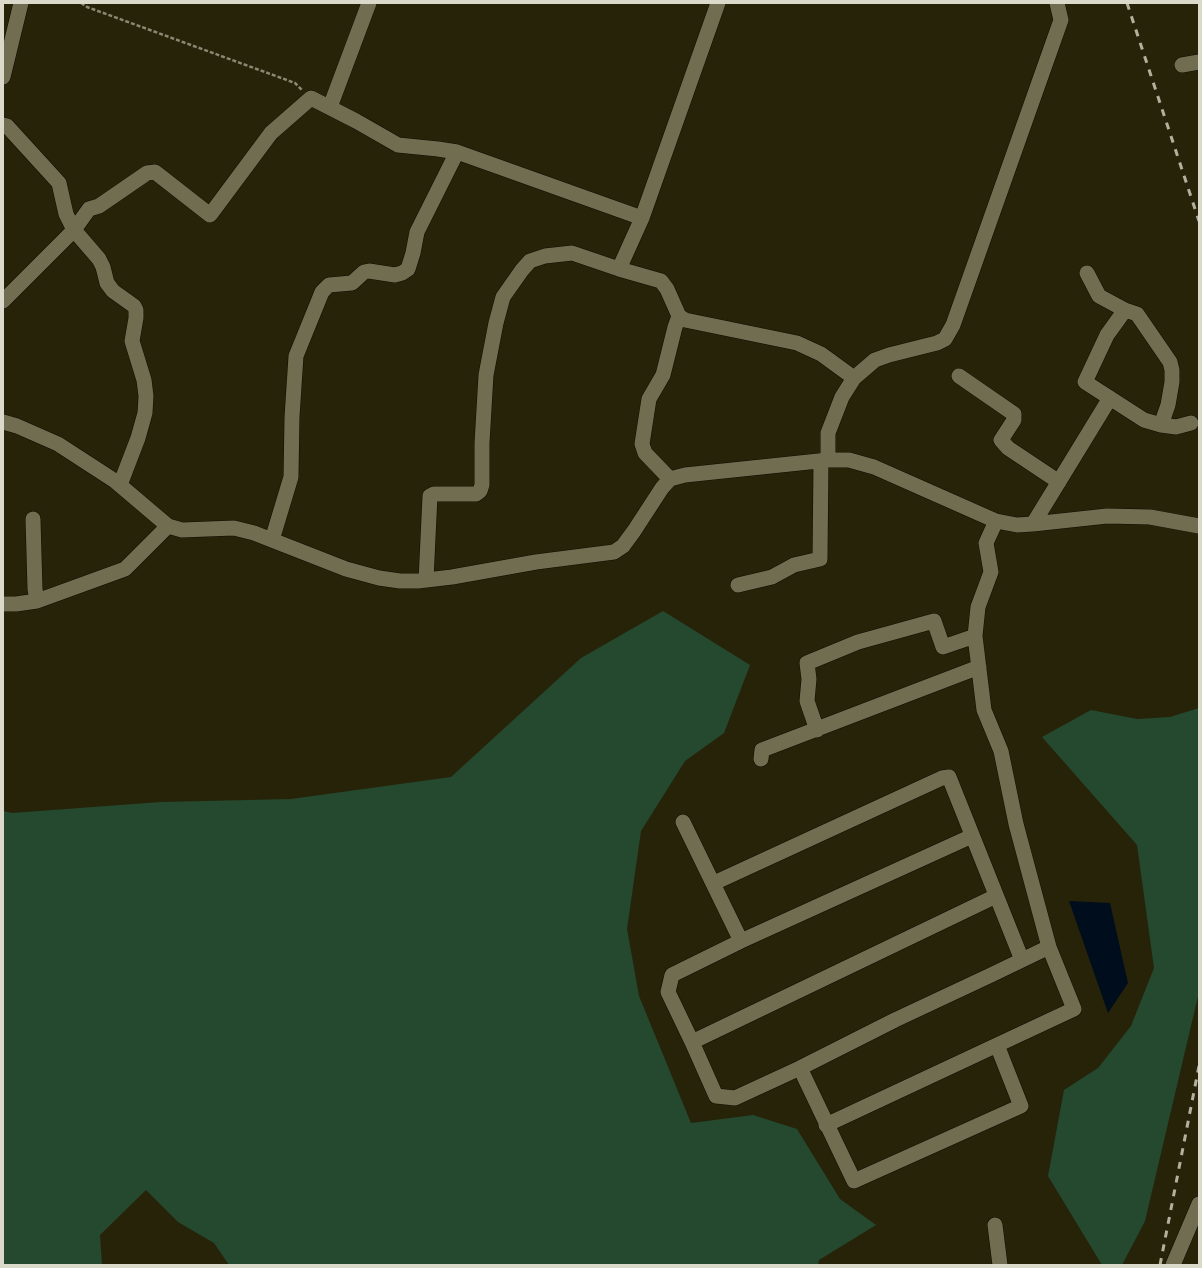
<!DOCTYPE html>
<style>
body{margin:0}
#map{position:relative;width:1202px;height:1268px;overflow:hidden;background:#272309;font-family:Karla,sans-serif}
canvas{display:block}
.frame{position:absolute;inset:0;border:4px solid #dbd9c9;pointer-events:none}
</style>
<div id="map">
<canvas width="1202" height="1268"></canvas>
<div class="frame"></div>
</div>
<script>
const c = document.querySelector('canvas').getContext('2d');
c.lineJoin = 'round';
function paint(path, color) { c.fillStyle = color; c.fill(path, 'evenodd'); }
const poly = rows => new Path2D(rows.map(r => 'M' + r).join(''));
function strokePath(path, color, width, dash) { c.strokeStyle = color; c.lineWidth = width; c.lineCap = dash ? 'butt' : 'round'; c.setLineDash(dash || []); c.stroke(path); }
paint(poly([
 [663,611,750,665,724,733,685,761,641,831,627,929,639,996,691,1123,753,1115,797,1129,840,1199,876,1225,819,1260,818,1265,229,1265,214,1243,178,1222,146,1190,100,1235,102,1265,3,1265,3,811,12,813,161,802,291,799,451,777,581,658],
 [1199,708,1199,992,1145,1221,1122,1265,1102,1265,1048,1176,1064,1090,1098,1068,1131,1026,1154,968,1137,845,1042,737,1091,710,1137,719,1170,717]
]), '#24492f');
paint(poly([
 [1069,901,1110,903,1128,983,1108,1013]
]), '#000d1d');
const minor = poly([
 [1182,65,1199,62],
 [3,77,21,3],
 [330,107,369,3],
 [3,125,7,126,59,183,66,214,74,230,99,259,103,267,107,283,113,291,134,306,136,310,136,318,132,341,144,380,146,396,145,413,138,438,120,485],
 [619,269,642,218,718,3],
 [1087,273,1099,296,1125,310,1137,314,1170,362,1172,370,1172,382,1168,405,1161,425],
 [3,301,74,230,89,209,99,206,147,173,155,172,210,215,271,133,311,98,356,121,398,145,438,149,457,152,642,218],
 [1125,310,1107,335,1085,382,1144,420,1161,425,1176,427,1191,423],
 [959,376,1014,414,1014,420,1001,440,1008,448,1059,482],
 [3,422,17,426,58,444,115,481,168,526,182,530,234,528,254,533,346,569,379,578,400,581,418,581,452,577,536,562,614,552,623,546,634,531,662,488,670,479,685,475,828,460,849,460,874,467,996,521,1017,525,1033,524,1107,516,1150,517,1199,526],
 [828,460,828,433,842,397,854,378,875,360,889,355,937,343,945,339,953,325,1061,20,1057,3],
 [670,479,645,453,642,444,649,399,663,375,675,327,679,316],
 [33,519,35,589,37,601],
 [1033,524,1110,398],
 [272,540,291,477,292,417,296,356,322,292,329,285,352,283,364,272,369,271,395,275,402,273,408,269,413,253,417,232,457,152],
 [426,580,430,496,434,494,476,494,480,491,482,485,482,443,486,375,496,323,503,297,522,270,530,261,545,256,572,253,619,269,661,281,667,289,679,316,685,320,797,343,821,354,854,378],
 [738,585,772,577,794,565,820,559,821,461],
 [3,604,16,604,37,601,125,569,168,526],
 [817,730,807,701,809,679,807,663,858,642,934,621,943,647,975,636],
 [761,759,762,750,979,667],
 [683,822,741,941],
 [972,836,741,941,672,975,668,992,692,1042,716,1096,735,1098,800,1068,895,1020,991,975,1049,947],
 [714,883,942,778,949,777,1022,960],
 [692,1042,996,896],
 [800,1068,854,1181,1021,1106,997,1045],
 [826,1125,1074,1009,1049,947,1016,824,1001,751,984,710,975,636,978,607,991,572,986,543,996,521],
 [995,1225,1000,1265],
 [1173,1265,1199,1204]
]);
strokePath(minor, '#100c00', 16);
strokePath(poly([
 [81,3,87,7,295,83,302,90]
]), '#8a8772', 2.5, [4, 2]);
strokePath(minor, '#716d51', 15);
strokePath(poly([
 [1127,3,1199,221],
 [1160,1265,1199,1066]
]), '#b3b09e', 3, [7, 7]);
</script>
